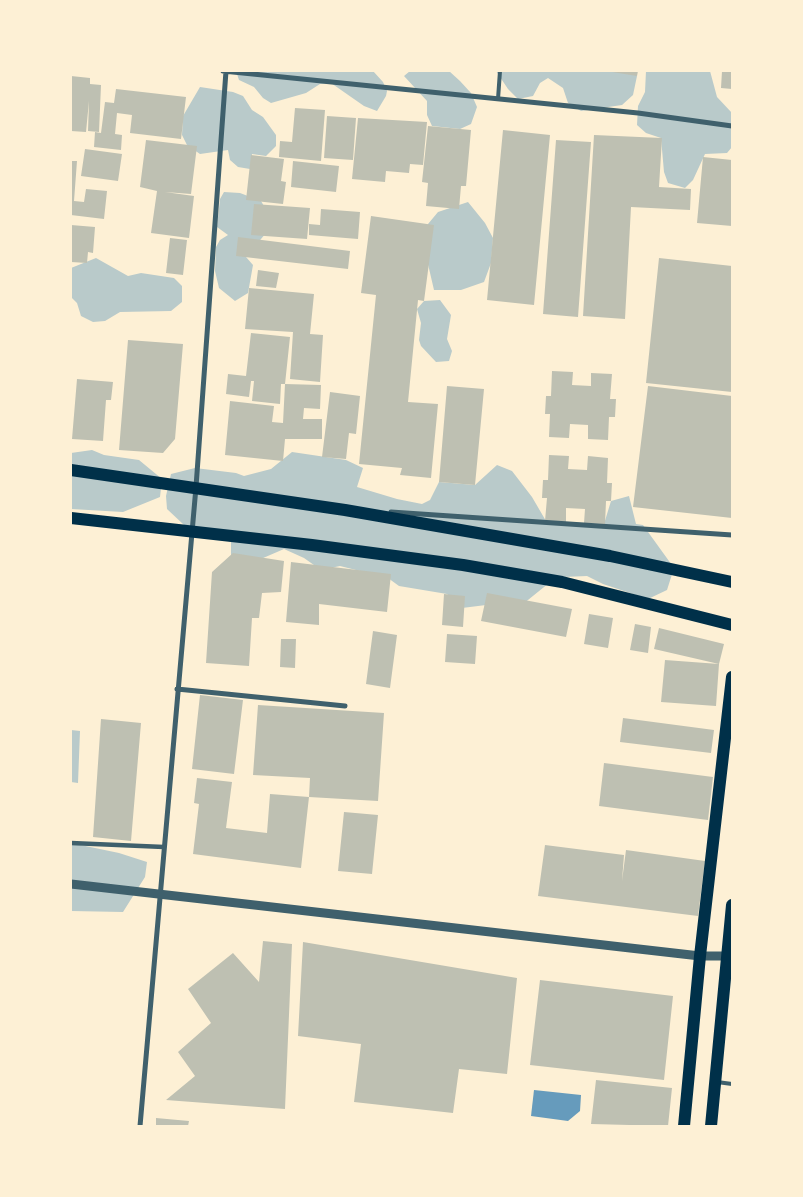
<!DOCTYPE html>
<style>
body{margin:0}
#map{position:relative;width:803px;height:1197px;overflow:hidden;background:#fdf0d5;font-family:"Sofia Sans Condensed",sans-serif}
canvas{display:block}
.frame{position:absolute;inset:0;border:72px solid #fdf0d5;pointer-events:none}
</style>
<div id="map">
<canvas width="803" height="1197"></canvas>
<div class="frame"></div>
</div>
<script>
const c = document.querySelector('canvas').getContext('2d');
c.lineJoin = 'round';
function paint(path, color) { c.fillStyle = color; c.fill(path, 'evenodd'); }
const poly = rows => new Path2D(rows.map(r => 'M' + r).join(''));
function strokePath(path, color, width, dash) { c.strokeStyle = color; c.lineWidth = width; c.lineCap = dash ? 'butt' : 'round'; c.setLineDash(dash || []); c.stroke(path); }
paint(poly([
 [236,71,373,71,383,82,387,91,386,96,377,111,364,106,331,83,320,84,306,93,271,103,263,98,254,87,239,80],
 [410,71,449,71,460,81,471,93,477,107,471,124,460,129,432,126,427,115,427,101,404,76],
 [496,71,633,71,637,76,633,95,622,105,581,111,568,103,563,88,548,78,540,83,533,96,518,99,508,89],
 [646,71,710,71,717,97,732,113,732,147,727,153,705,154,693,180,685,188,668,183,664,172,661,138,646,133,637,125,638,106,645,92],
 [200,87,233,92,243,96,252,110,263,117,276,135,276,146,266,156,252,154,250,169,238,167,230,160,228,150,200,154,187,145,182,135,183,116],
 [224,192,240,193,261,201,268,213,271,227,246,257,253,265,248,293,235,301,219,288,215,271,216,247,220,240,228,235,217,227,220,199],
 [468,202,485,223,493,238,491,263,484,282,461,290,434,290,424,247,428,224,438,212],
 [96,258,128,276,141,273,174,278,182,286,182,302,171,311,120,312,105,321,93,322,81,316,77,303,71,297,71,268],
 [440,300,451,315,447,339,452,351,449,361,436,362,421,346,419,340,421,323,417,309,424,301],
 [92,450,104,455,139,460,162,479,160,497,123,512,71,509,71,453],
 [292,452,346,460,363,468,357,487,397,499,422,504,430,500,439,482,475,485,497,465,512,471,532,497,546,521,604,524,611,501,629,496,636,524,643,525,674,568,667,590,648,599,603,584,587,576,563,577,549,583,523,604,494,604,462,608,447,594,399,586,388,578,340,566,321,570,304,558,284,549,240,568,231,558,231,542,184,525,167,509,166,496,171,474,195,468,236,473,244,476,271,469],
 [71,730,80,731,78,783,71,782],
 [71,843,119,853,147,862,145,877,123,912,71,911]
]), '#b9caca');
paint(poly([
 [534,1090,581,1095,580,1111,568,1121,531,1116]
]), '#669bbc');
paint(poly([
 [606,71,638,71,637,76],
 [722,71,732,71,732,89,721,88],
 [71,76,90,78,90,84,101,85,99,132,88,131,89,101,86,132,71,131],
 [116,89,186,97,181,139,130,133,132,115,117,113,115,134,122,135,121,150,94,147,95,132,101,133,105,102,114,103],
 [295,108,325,110,321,161,279,157,280,141,292,142],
 [327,116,356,118,353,160,324,158],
 [358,118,427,122,423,165,410,164,409,173,386,171,385,182,352,179],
 [428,126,471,130,466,186,461,186,459,209,426,206,428,183,422,182],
 [503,130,550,135,534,305,487,300],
 [594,135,662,138,659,187,691,189,690,210,631,207,625,319,583,316],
 [146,140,197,146,191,194,165,192,194,196,189,238,151,233,157,191,140,187],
 [556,140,591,142,578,317,543,314],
 [85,149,122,154,118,181,81,176],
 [251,155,284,159,281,181,286,182,283,204,246,200],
 [703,157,732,160,732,226,697,223],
 [71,161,77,161,74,201,84,202,86,189,107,191,104,219,71,215],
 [293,161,339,166,336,192,291,187],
 [254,204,310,208,307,239,251,235],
 [321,209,360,212,358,239,309,235,309,224,320,225],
 [371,216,434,225,424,301,418,300,408,402,438,404,431,478,400,475,402,468,359,464,376,295,361,293],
 [71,225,95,227,93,253,88,252,87,263,71,262],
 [238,237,350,251,348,269,236,256],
 [170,238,187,240,183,275,166,273],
 [659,258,732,266,732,392,646,383],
 [258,270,279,273,276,288,256,286],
 [249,288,314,294,310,334,323,335,320,382,290,379,293,332,245,329],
 [251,333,290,337,285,384,281,384,280,404,252,401,254,381,251,381,249,397,226,394,228,374,246,376],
 [128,340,183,344,175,439,163,453,119,450],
 [552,371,573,372,572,385,591,386,591,373,612,374,610,399,616,399,615,417,609,417,608,440,588,439,588,425,570,424,569,438,549,437,550,414,545,414,546,396,551,396],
 [77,379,113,382,111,400,106,400,103,441,72,439],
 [285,384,321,385,320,409,304,408,303,419,322,419,322,439,285,439,283,461,225,455,230,401,274,406,272,422,283,423],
 [447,386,484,389,475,485,439,482],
 [648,386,732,396,732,518,633,507],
 [330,392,360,396,356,434,349,433,346,459,322,457],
 [549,455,569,456,568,469,587,470,588,456,608,458,607,483,612,483,611,501,606,501,605,524,584,523,585,509,566,508,566,522,545,521,547,498,542,498,543,480,548,480],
 [233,553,284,561,281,592,262,593,259,618,252,618,249,666,206,663,212,572],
 [291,562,391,574,387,612,319,604,319,625,286,622],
 [487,593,572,609,566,637,481,621],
 [444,594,465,596,463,627,442,625],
 [589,614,613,618,608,648,584,644],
 [635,624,651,627,648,653,630,650],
 [659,628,724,644,719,664,654,649],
 [373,631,397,635,390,688,366,684],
 [447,634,477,636,475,664,445,662],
 [281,639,296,639,295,668,280,667],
 [665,660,719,664,716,706,661,702],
 [200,695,243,700,234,774,192,769],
 [258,705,384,713,378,801,309,797,310,778,253,775],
 [623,718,714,730,711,753,620,742],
 [101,719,141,723,131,841,93,837],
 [604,763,713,777,708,820,599,806],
 [197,778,232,782,226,828,267,833,270,794,309,797,301,868,193,854,199,804,194,803],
 [344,812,378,815,372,874,338,871],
 [545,845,624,855,622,881,626,850,705,861,698,916,538,896],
 [263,941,292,944,285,1109,166,1100,195,1076,178,1052,211,1023,188,989,233,953,259,982],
 [303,942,517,978,507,1074,459,1069,453,1113,354,1102,361,1044,298,1036],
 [540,980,673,996,664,1080,530,1065],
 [596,1080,672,1088,668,1126,591,1124],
 [156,1118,189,1121,188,1126,156,1126]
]), '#bec0b2');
strokePath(poly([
 [498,99,500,71],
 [717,1082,732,1084]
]), '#3f606c', 4);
strokePath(poly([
 [71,843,164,847]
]), '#3f606c', 4.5);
strokePath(poly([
 [223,71,638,113,732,126],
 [391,512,732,535],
 [177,689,345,706],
 [140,1126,196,487,226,71]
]), '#3f606c', 5);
strokePath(poly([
 [71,884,700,956,727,956]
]), '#3f606c', 9);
strokePath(poly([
 [71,470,345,510,610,556,732,582],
 [71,518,312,545,463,565,562,582,732,625],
 [684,1126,700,956,732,677],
 [711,1126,732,905]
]), '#003049', 12);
</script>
